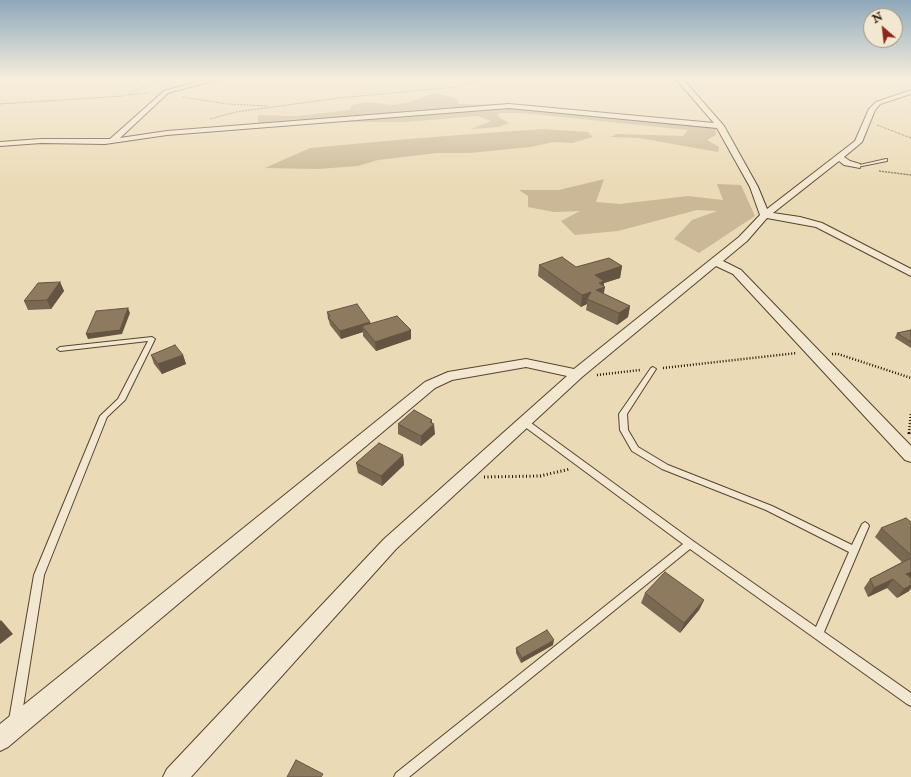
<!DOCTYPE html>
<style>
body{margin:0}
#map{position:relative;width:911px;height:777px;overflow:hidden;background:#ebdab6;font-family:"IM FELL Double Pica",serif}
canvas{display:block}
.north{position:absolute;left:863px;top:8px;width:40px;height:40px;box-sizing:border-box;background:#f2e7d0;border:1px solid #a1927d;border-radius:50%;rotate:332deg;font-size:11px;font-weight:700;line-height:16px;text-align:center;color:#271201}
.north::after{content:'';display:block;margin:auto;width:14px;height:18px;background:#8f2418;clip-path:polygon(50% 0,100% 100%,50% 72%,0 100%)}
</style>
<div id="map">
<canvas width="911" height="777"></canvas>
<div class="north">N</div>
</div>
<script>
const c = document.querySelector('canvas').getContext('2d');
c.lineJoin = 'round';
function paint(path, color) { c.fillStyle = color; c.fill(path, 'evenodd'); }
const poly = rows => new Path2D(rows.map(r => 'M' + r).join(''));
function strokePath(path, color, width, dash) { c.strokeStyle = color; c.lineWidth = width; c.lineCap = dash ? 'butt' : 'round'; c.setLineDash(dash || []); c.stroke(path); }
paint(poly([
 [434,93,457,98,459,104,516,105,715,124,716,135,707,140,719,147,718,152,639,138,611,137,616,134,683,136,688,130,522,113,498,113,499,117,509,123,499,127,471,129,491,121,478,116,405,122,284,122,258,124,258,115,296,116,350,110,352,105,367,102,392,105,410,102],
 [542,129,588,132,593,137,572,143,554,142,530,147,470,153,437,153,378,160,358,166,318,169,265,168,310,148,419,138],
 [604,179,596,202,620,204,688,196,723,200,717,184,741,185,755,216,699,253,674,239,692,220,717,211,697,210,618,231,575,235,561,221,580,211,554,212,528,207,528,196,519,190,559,190]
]), '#cab897');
const service = poly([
 [886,159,887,159,887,161,857,167,855,166,886,159],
 [152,337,155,339,125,400,107,417,44,575,21,720,19,724,15,726,11,724,9,720,34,575,100,416,118,399,148,341,60,351,57,349,60,347,152,337],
 [653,367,656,369,627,414,628,430,638,447,668,465,772,506,852,545,862,524,865,522,868,524,869,526,824,632,911,693,911,706,907,704,690,549,409,777,394,777,396,773,683,544,521,424,520,422,521,420,527,420,693,541,816,627,849,552,766,510,662,469,632,451,620,430,619,414,651,368,653,367]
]);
const minor = poly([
 [210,78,223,78,168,93,120,138,167,131,509,104,714,123,675,78,682,78,724,126,758,187,767,209,855,141,869,109,876,102,911,90,911,94,880,104,875,110,862,142,844,157,850,161,860,164,860,168,844,165,839,161,773,213,800,217,822,223,911,269,911,276,816,227,767,218,747,241,723,261,741,270,911,446,911,462,905,460,733,274,716,266,582,377,396,549,191,777,163,777,167,769,384,539,567,376,526,367,452,380,435,388,8,747,0,751,0,724,425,382,448,372,526,359,574,369,739,237,760,215,750,187,717,128,509,108,167,135,105,144,41,143,0,146,0,142,41,139,110,139,164,91,210,78]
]);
strokePath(service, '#58442e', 2);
strokePath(minor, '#58442e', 2);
strokePath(poly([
 [129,95,150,93],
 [182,97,228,104,268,106],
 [0,104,124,96,164,78],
 [210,119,236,112,339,98,455,87,486,78],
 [877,125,911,138]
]), '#271201', 1, [0.5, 1]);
strokePath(poly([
 [879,171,911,175]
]), '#271201', 1.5, [0.5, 1]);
strokePath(poly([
 [832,354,838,354,911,378],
 [663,368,797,353],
 [597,375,640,370],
 [909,433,911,412]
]), '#271201', 2.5, [1, 2]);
strokePath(poly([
 [909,434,909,432],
 [484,477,540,476,570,469]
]), '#271201', 3, [1, 2.5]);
paint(service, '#f2e7d0');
paint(minor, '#f2e7d0');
paint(poly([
 [539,265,576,267,622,266,620,278,604,283,604,294,630,306,628,317,617,325,586,310,587,304,581,307,538,276],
 [60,282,64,291,51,309,28,310,24,301],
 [327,312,370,322,371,324,411,339,376,351,363,336,363,332,341,339,330,325,329,321,328,319],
 [911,330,911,348,895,338,897,333],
 [151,355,183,355,186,364,162,374,154,364],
 [398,424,435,434,421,446,398,434],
 [403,455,404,465,382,486,358,473,356,463],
 [911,522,911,588,909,591,897,598,887,588,868,597,864,588,870,579,902,562,875,537,881,528],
 [645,593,704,600,699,610,680,633,641,603],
 [553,645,521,663,516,653,516,648]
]), '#796952');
paint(poly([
 [622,266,620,278,604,283,603,288,605,287,603,298,596,290,595,275],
 [60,282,64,291,51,309,47,300],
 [591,292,587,299,587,304,581,307,582,295],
 [630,306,628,317,617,325,619,313],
 [128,308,130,313,122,334,88,339,86,334],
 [370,322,371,330,362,326,363,332,341,339,340,331],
 [411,330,411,339,376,351,375,342],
 [183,355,186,364,162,374,158,364],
 [432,420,432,426,434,424,435,434,421,446,421,436,430,422],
 [403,455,404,465,382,486,381,476],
 [911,572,911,577,906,574],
 [893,579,887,588,868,597,874,588],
 [911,585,911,588,909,591,897,598,904,589],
 [704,600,699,610,680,633,684,623],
 [1,620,13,634,0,644,0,621],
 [554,640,553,645,521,663,522,658]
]), '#635542');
const building = poly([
 [562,257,576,267,609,258,622,266,595,275,604,281,599,283,605,287,596,290,630,306,619,313,587,299,591,292,582,295,539,265,562,257],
 [60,282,47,300,24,301,38,283,60,282],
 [357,304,370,322,340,331,328,317,330,316,327,312,357,304],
 [128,308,120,330,86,334,96,311,128,308],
 [397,316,411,330,375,342,362,326,397,316],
 [911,330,911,342,897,333,911,330],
 [175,345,183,355,158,364,151,355,175,345],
 [414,410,432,420,430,422,434,424,421,436,398,424,414,410],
 [379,443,403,455,381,476,356,463,379,443],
 [906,518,911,522,911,555,881,528,906,518],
 [911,558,911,572,906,574,911,578,911,585,904,589,893,579,874,588,870,579,911,558],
 [665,572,704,600,684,623,645,593,665,572],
 [547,630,554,640,522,658,516,648,547,630],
 [296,760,323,774,321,777,287,777,296,760]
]);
paint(building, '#8d7a5f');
strokePath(building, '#635542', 1);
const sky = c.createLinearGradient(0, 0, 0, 187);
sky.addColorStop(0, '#8ea8bb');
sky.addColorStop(0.42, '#f6eede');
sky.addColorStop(1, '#f6eede00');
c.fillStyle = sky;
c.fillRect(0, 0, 911, 187);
</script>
